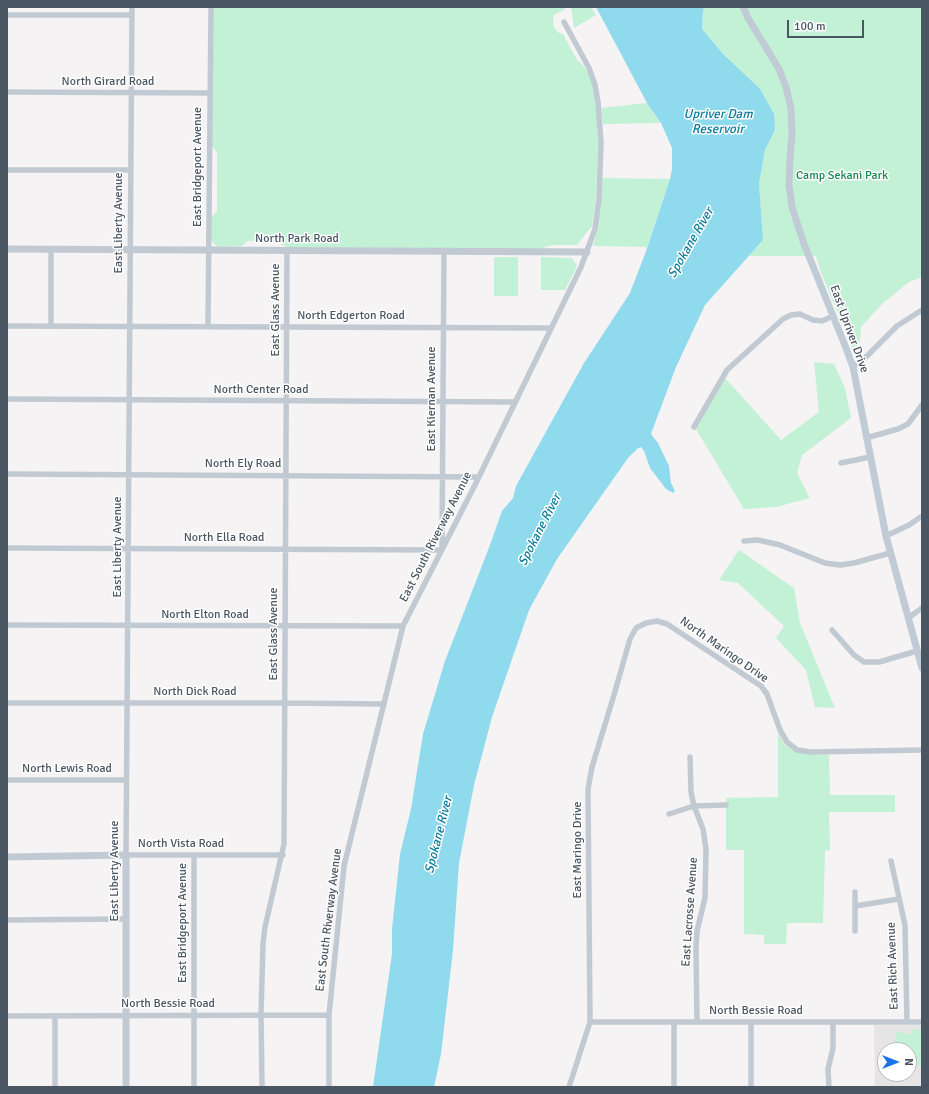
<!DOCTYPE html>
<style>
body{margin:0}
#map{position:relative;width:929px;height:1094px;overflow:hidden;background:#f5f3f3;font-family:Signika,sans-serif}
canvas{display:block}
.frame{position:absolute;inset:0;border:8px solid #4a5661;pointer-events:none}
.north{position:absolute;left:877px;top:1042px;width:40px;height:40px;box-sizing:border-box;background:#fff;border:1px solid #b7bbc0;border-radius:50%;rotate:90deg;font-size:11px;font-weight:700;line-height:16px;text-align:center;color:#4a5661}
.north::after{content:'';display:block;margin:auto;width:14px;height:18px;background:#1a73e8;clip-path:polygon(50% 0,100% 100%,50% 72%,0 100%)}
.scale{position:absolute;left:787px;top:20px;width:77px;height:18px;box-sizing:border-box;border:2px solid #4a5661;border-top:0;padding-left:5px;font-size:12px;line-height:14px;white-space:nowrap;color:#4a5661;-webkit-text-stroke:3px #fff;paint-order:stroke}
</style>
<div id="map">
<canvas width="929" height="1094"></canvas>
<div class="frame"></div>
<div class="north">N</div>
<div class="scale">100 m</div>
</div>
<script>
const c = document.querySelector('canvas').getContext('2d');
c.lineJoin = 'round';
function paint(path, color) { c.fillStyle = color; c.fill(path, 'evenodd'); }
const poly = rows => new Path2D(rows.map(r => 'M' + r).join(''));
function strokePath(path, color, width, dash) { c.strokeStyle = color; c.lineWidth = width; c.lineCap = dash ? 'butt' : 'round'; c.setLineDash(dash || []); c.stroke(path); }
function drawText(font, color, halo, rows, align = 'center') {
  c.font = font + ' Signika,sans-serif'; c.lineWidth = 3; c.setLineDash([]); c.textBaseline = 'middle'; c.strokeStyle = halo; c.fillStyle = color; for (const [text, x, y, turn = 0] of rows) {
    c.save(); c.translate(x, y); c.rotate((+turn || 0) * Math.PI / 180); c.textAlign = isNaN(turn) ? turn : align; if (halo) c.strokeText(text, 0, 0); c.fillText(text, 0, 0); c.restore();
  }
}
paint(poly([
 [874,1025,922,1025,922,1087,875,1087],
 [885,1050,909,1050,909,1074,885,1074]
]), '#e6e4e5');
paint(poly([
 [213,7,565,7,565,9,554,15,553,22,554,27,559,33,563,34,577,60,583,65,588,72,593,85,596,102,598,143,596,196,592,226,577,245,553,245,539,249,287,247,273,240,247,241,242,246,219,247,216,246,211,240,211,218,217,211,217,152,212,146],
 [571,7,591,7,596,15,574,28],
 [705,7,922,7,922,277,909,282,883,303,861,327,860,340,857,346,852,347,820,270,816,256,749,256,763,240,759,183,765,150,775,130,724,55,702,29,703,10],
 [647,103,661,123,603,124,601,108],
 [602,178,670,179,647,247,593,246,598,228],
 [494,257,518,257,518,296,494,296],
 [541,257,572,258,577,266,565,290,541,290],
 [814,362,834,364,845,388,851,418,802,455,797,473,810,498,776,507,744,509,696,429,725,378,781,440,819,412],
 [739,550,794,588,800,623,835,708,815,707,806,670,776,638,784,626,738,583,719,580],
 [778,733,785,745,794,751,809,754,829,755,830,795,895,795,895,812,829,812,830,850,825,851,823,923,787,923,786,944,764,944,764,935,744,934,744,850,726,850,726,798,778,797],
 [915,1029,922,1030,922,1065,916,1065,914,1070,910,1071,909,1070,909,1050,891,1050,897,1031,910,1035,911,1032]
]), '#c3f1d5');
paint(poly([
 [596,7,705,7,703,10,702,29,724,55,760,89,774,114,775,130,765,150,759,183,763,240,705,305,676,367,651,434,658,443,669,466,671,483,675,491,673,493,666,489,650,468,644,451,641,447,637,449,628,458,557,559,529,610,492,717,474,785,459,863,453,950,441,1054,434,1087,373,1087,392,954,392,929,400,854,411,809,423,734,445,661,490,545,502,511,513,498,516,486,584,363,630,293,645,254,670,179,672,169,672,148,661,123,647,103]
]), '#90daee');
strokePath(poly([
 [132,7,126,855,283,855],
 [7,15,132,15],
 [7,92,210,93],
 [7,170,130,170],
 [51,249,51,326],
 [7,326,551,328],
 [208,326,211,7],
 [853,367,867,356,897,326,922,310],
 [7,399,515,402],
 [694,427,727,370,783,319,791,315,800,314,813,320,822,321,833,316],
 [866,438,898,429,908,424,922,405],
 [841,463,870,457],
 [7,474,478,477],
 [886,536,909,525,922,516],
 [744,541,758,540,780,545,825,563,840,565,854,563,890,553],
 [442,545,444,251],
 [7,548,441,550],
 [908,618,922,608],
 [7,625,403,626],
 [832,630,854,655,864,662,879,662,917,651],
 [7,703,285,703,384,704],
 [690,757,691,792,694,806,703,829,706,849,705,898,697,931,696,948,697,1022],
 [7,780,126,780],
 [669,814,694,806,726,805],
 [891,861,905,925,907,1022],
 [855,892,855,931],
 [855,906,899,899],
 [7,920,126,919],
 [7,1016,329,1015],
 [55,1016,55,1087],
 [590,1022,922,1022],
 [674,1023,674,1087],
 [751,1023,751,1087],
 [194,1087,194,855],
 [262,1087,261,1014,263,944,265,927,284,844,287,250],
 [329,1087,329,1015,344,866,403,626,475,485,581,267,595,229,599,198,601,143,598,102,595,85,589,68,564,22],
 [569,1087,590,1022,588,789,592,767,614,695,630,639,636,628,646,623,657,621,667,624,761,686,767,694,780,730,787,742,797,750,811,752,922,750],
 [829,1087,828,1069,833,1048,833,1022]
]), '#c1cad2', 5.5);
strokePath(poly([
 [7,249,587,252],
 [7,857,126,855,126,1087]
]), '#c1cad2', 7);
strokePath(poly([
 [743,7,748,18,779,69,786,87,791,108,792,135,790,158,789,185,792,207,804,244,846,348,853,367,886,536,922,668]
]), '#c1cbd6', 7);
drawText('12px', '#4a5661', '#fff', [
 ["North Girard Road",108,82],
 ["East Bridgeport Avenue",198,167,-90],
 ["East Liberty Avenue",119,223,-90],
 ["North Park Road",297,239],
 ["East Glass Avenue",276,310,-90],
 ["North Edgerton Road",351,316],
 ["East Upriver Drive",849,329,70],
 ["North Center Road",261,390],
 ["East Kiernan Avenue",432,399,-90],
 ["North Ely Road",243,464],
 ["East South Riverway Avenue",436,537,-63],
 ["North Ella Road",224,538],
 ["East Liberty Avenue",118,547,-90],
 ["North Elton Road",205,615],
 ["East Glass Avenue",274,634,-90],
 ["North Maringo Drive",724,650,35],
 ["North Dick Road",195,692],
 ["North Lewis Road",67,769],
 ["North Vista Road",181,844],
 ["East Maringo Drive",578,850,-90],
 ["East Liberty Avenue",115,871,-90],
 ["East Lacrosse Avenue",690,912,-86],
 ["East South Riverway Avenue",329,920,-83],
 ["East Bridgeport Avenue",183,923,-90],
 ["East Rich Avenue",893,966,-92],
 ["North Bessie Road",168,1004],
 ["North Bessie Road",756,1011]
]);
drawText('12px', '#17864f', '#fff', [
 ["Camp Sekani Park",842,176]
]);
drawText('italic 13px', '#0c7c9b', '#fff', [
 ["Upriver Dam",718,115],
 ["Reservoir",718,130],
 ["Spokane River",691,243,-60],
 ["Spokane River",540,530,-63],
 ["Spokane River",439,835,-76]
]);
</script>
